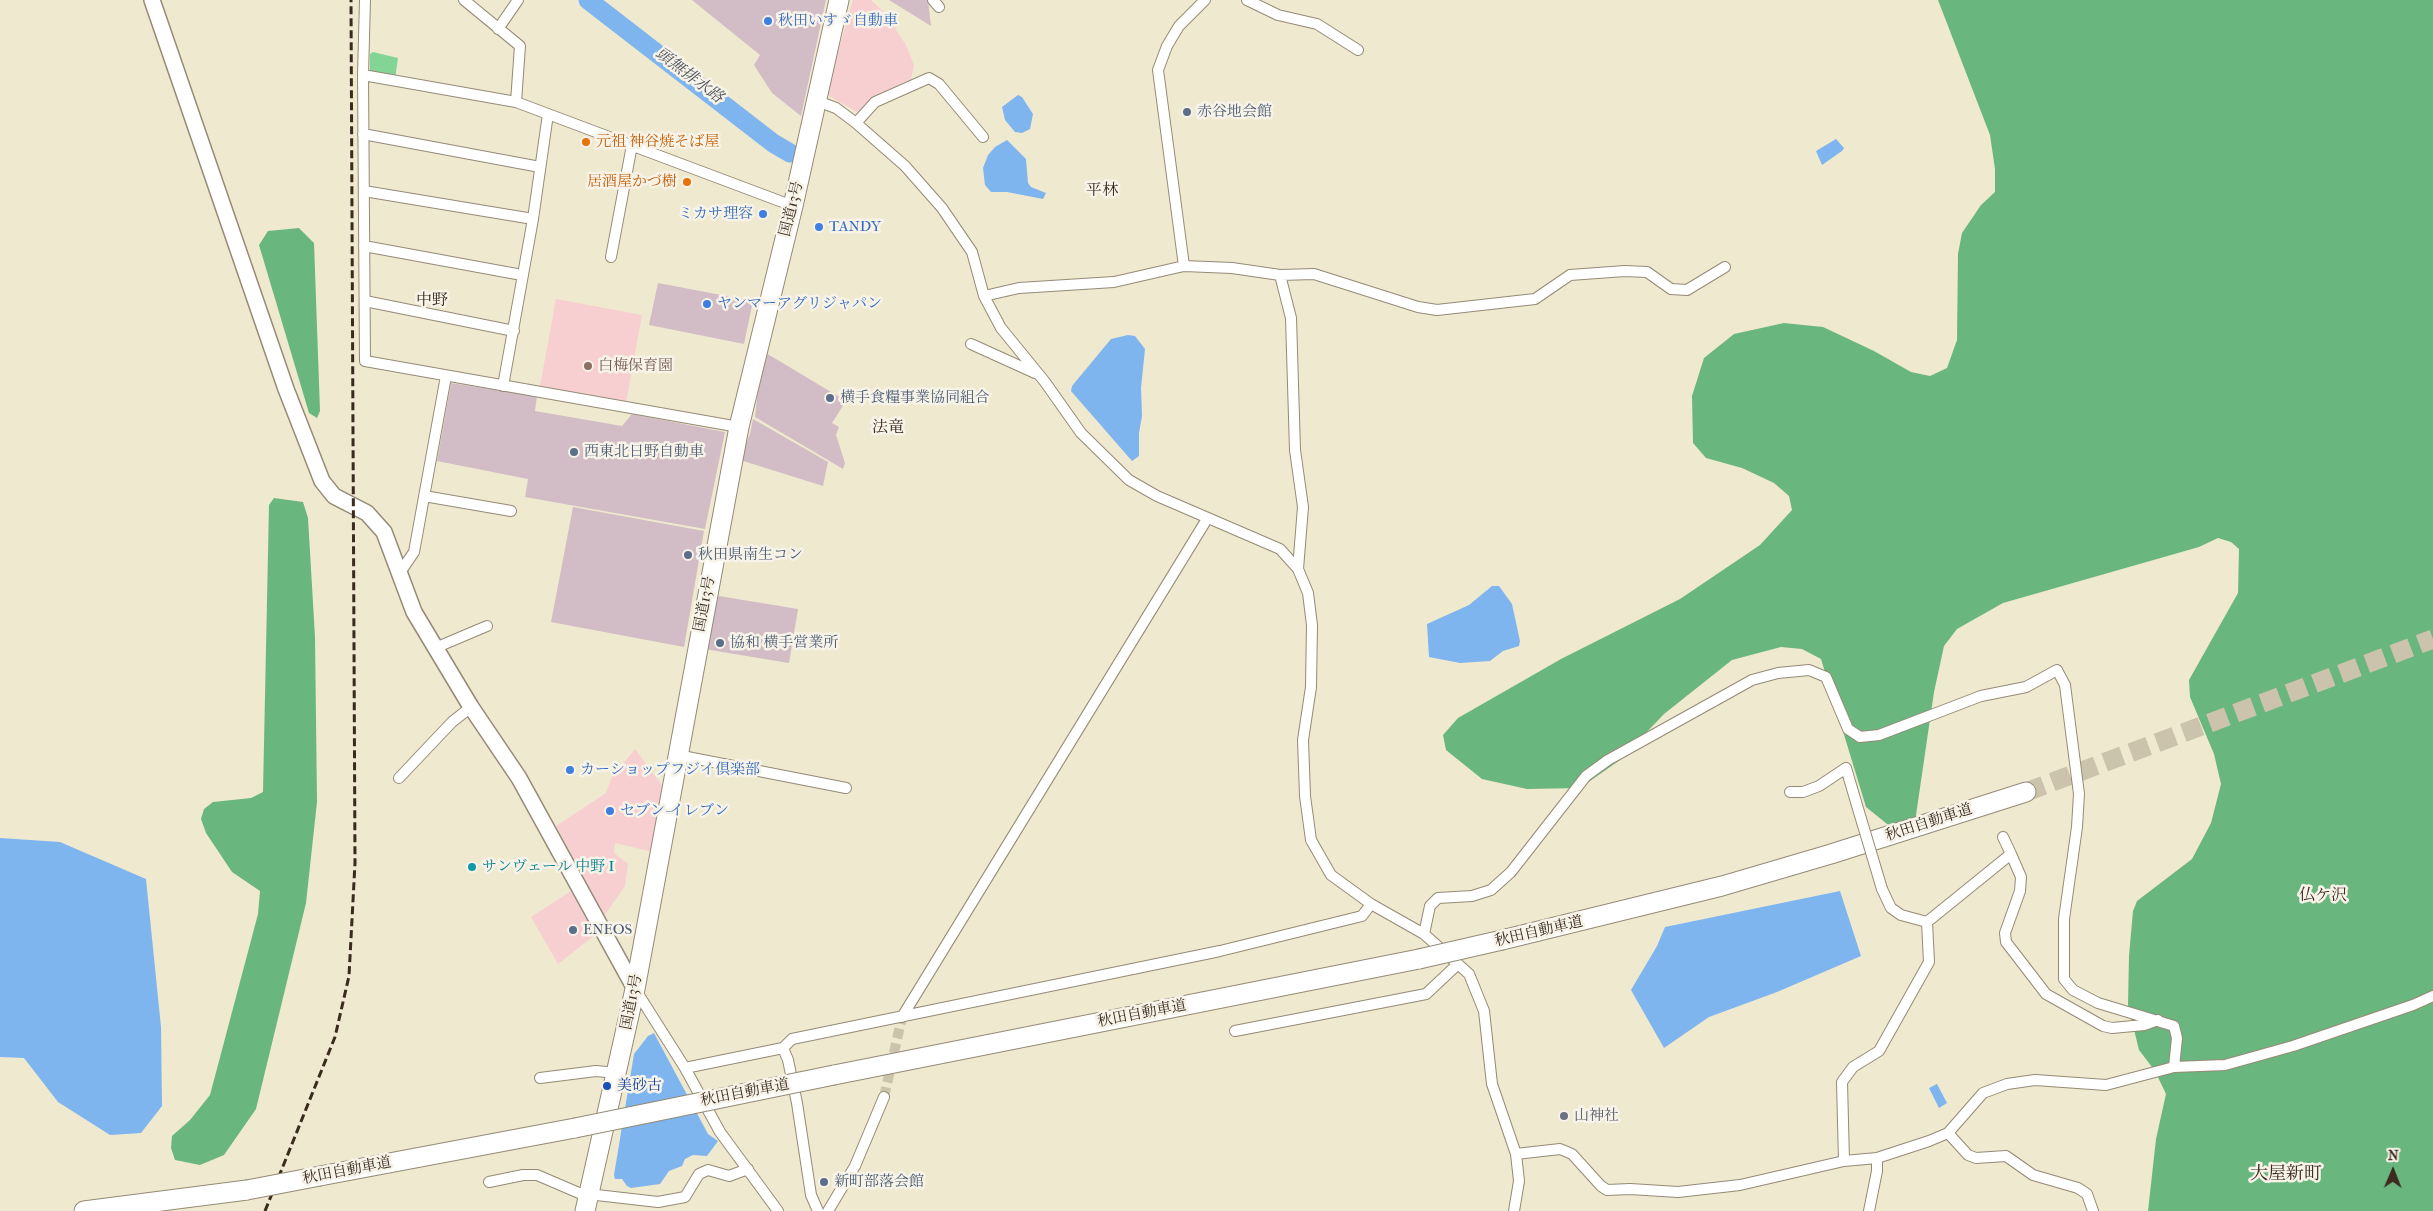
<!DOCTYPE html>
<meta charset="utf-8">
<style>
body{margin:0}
#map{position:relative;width:2433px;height:1211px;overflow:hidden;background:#efe9cf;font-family:"IM FELL French Canon",serif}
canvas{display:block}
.north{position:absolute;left:2368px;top:1146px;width:50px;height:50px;-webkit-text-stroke:4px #f7f3e8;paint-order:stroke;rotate:1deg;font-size:14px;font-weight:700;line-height:20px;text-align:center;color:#3b2a1e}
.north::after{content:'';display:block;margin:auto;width:18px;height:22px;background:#3b2a1e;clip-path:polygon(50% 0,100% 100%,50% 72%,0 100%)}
</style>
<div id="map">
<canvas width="2433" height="1211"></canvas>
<div class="north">N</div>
</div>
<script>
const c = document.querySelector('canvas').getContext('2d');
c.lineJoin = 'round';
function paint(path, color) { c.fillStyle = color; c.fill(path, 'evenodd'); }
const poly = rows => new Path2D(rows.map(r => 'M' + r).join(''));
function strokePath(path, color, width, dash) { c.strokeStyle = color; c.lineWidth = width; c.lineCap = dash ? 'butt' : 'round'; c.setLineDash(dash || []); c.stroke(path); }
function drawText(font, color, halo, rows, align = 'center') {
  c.font = font + ' "IM FELL French Canon","Noto Serif JP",serif'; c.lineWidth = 5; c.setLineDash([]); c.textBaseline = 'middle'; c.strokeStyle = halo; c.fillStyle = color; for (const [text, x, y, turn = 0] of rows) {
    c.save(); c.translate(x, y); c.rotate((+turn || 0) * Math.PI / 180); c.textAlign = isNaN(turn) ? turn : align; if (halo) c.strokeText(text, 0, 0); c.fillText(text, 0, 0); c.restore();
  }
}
paint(poly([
 [853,0,871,0,885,13,906,45,914,65,911,79,875,96,857,112,826,94],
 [556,299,642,315,626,402,540,386],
 [635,749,662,785,653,852,615,843,614,853,628,864,625,886,604,916,556,826,606,793,612,777],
 [571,891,595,935,558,964,531,917]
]), '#f7cfd1');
paint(poly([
 [692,0,826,0,801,116,772,93,754,65,760,55],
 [889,0,928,0,931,26],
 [658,283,753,301,744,344,649,325],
 [766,353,846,401,832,423,839,427,836,435,845,463,843,469,755,417,759,380,831,425,759,380],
 [451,383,537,396,535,411,622,426,632,414,725,432,705,529,525,497,528,479,437,461],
 [753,419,828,462,823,486,740,460,750,434],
 [573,507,704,531,684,647,551,622],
 [713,595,798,609,789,663,704,649]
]), '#d2bdc6');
paint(poly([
 [373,52,398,58,395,79,374,74,370,71,370,54]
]), '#83d596');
paint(poly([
 [1938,0,2433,0,2433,1211,2148,1211,2156,1139,2166,1094,2155,1071,2139,1050,2128,1005,2129,956,2133,911,2137,901,2192,859,2211,823,2221,784,2214,754,2190,697,2189,680,2238,593,2239,549,2231,542,2218,538,2199,547,2003,603,1957,629,1944,646,1934,692,1915,822,1892,828,1866,807,1821,659,1802,649,1781,647,1732,660,1664,714,1620,760,1580,788,1527,789,1482,779,1446,750,1443,735,1458,718,1561,659,1680,599,1760,545,1792,510,1789,496,1774,483,1742,468,1706,458,1693,443,1692,396,1704,358,1734,334,1784,323,1823,327,1874,351,1911,372,1930,376,1947,368,1957,340,1958,254,1962,233,1981,205,1995,192,1995,169,1990,135],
 [299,228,314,243,320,411,317,418,309,413,259,245,268,231],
 [274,498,303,502,308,518,315,637,317,802,306,903,256,1109,224,1155,200,1165,175,1160,171,1148,172,1136,190,1120,210,1095,258,914,260,891,232,872,206,833,201,819,204,809,213,802,251,798,263,792,269,505]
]), '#6ab67f');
paint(poly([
 [1018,95,1022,97,1033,114,1030,129,1022,133,1015,132,1005,120,1002,107],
 [1836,139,1844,148,1842,151,1822,165,1816,151],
 [1007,140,1026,159,1028,183,1031,187,1046,193,1043,199,1007,192,991,192,985,185,983,168,988,155,995,147],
 [1128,335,1135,336,1145,349,1141,388,1142,416,1139,433,1139,456,1132,461,1071,391,1072,386,1111,339],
 [1492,586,1499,586,1512,604,1520,641,1519,646,1503,651,1490,661,1460,663,1429,657,1427,624,1469,605],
 [0,838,60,842,146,879,161,1027,162,1106,141,1133,110,1135,58,1102,24,1058,0,1057],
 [1840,891,1861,956,1777,992,1709,1017,1664,1048,1631,990,1657,946,1665,927],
 [654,1033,708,1134,718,1141,707,1156,693,1155,685,1159,682,1166,669,1171,660,1184,631,1188,627,1186,622,1179,615,1179,614,1175,634,1054,648,1036],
 [1937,1084,1947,1103,1939,1108,1929,1088]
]), '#7fb5ee');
strokePath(poly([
 [588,0,773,143,790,153]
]), '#7fb5ee', 19);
strokePath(poly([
 [884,1097,902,1017]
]), '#cbc3ac', 10, [10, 5]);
strokePath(poly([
 [2026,792,2433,639]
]), '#cbc3ac', 19, [19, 9]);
const street = poly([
 [365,0,363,75,365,361,739,427],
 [464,0,520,46,516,102],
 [933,0,939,7],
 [1247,0,1278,15,1317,24,1358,50],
 [498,29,518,0],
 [363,75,516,102,793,206],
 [817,101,836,108,856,123,905,166,942,208,972,252,984,296,1001,328,1045,382,1081,433,1129,480,1157,496,1280,549,1298,569,1308,593,1312,625,1311,687,1303,740,1305,796,1311,840,1331,875,1371,904,1424,934,1469,974,1484,1011,1492,1084,1516,1154,1519,1181,1514,1211],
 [856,123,875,102,929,78,939,84,983,137],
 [363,134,540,167],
 [364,191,533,219],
 [364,246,522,275],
 [611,257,632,145],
 [1184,266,1158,70,1167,46,1179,26,1205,0],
 [1280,275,1291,318,1295,450,1303,507,1298,569],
 [984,296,1019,288,1114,282,1184,266,1232,268,1280,275,1314,274,1418,307,1437,310,1535,299,1570,275,1625,271,1647,272,1671,289,1687,290,1725,267],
 [365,301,514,331],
 [971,344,1035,373],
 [503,386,533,219,548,114],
 [424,496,511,511],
 [399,574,414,552,446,376],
 [435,648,487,626],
 [677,755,846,788],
 [399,778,452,722,471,707],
 [1790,792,1803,792,1819,786,1846,768,1856,802],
 [2003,837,2011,854],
 [1882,889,1891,908,1901,915,1927,922],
 [1927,922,2011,854,2021,877,2020,891,2005,933,2006,942,2046,994,2103,1026,2112,1028,2144,1025,2158,1020],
 [1424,934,1430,906,1438,898,1472,896,1491,890,1511,872,1586,776,1608,760,1752,680,1778,673,1809,670,1826,677,1848,729,1860,737,1879,735,1981,696,2026,687,2057,670,2065,685,2079,794,2077,827,2064,919,2064,979,2073,990,2098,1003,2174,1026,2177,1038,2174,1067],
 [635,989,685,1068,720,1132,778,1211],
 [902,1017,1207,519],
 [1235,1031,1426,994,1458,964],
 [783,1048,788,1060,797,1103,811,1195,818,1211],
 [685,1068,783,1048,792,1039,1220,951,1362,916,1371,904],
 [540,1078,596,1071,617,1073],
 [1948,1133,1968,1155,1976,1158,2006,1156,2033,1175,2078,1188,2087,1194,2093,1211],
 [1516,1154,1560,1149,1572,1154,1601,1186,1607,1190,1630,1189,1678,1192,1740,1185,1844,1161,1877,1158,1929,1141,1948,1133,1983,1093,2007,1084,2035,1080,2106,1085,2174,1067,2225,1065,2293,1046,2413,1005,2433,996],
 [1844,1161,1842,1082,1853,1067,1879,1051,1929,962,1927,922],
 [489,1182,523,1175,537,1175,579,1193,658,1202,685,1197,699,1174,708,1170,729,1176,748,1169],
 [828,1211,855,1166,884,1097],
 [1869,1211,1877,1171,1877,1158]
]);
const secondary = poly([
 [152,0,286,389,322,481,334,496,367,513,384,532,414,612,471,707,519,778,635,989]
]);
const highway = poly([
 [1502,940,1722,886,1831,854,2026,792],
 [834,1075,1419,959],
 [320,1176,575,1128],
 [84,1211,247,1190],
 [585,1211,635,989,739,427,793,206,839,0]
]);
strokePath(street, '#958a76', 12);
strokePath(secondary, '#958a76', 18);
strokePath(highway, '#958a76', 21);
strokePath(street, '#fff', 10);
strokePath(secondary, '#fff', 15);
strokePath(highway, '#fff', 19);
strokePath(poly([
 [265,1211,335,1037,349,976,355,863,351,0]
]), '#3b2a1e', 3, [8, 4]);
const streetBridge = poly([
 [1856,802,1882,889]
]);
const highwayBridge = poly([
 [1419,959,1502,940],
 [575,1128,834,1075],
 [247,1190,320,1176]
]);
strokePath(streetBridge, '#958a76', 12, []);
strokePath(highwayBridge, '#958a76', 21, []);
strokePath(streetBridge, '#fff', 10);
strokePath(highwayBridge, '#fff', 19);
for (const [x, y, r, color] of [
 [768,21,5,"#3f7fe0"],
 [1187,112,5,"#5c6f8a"],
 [586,142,5,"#e8710a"],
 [687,182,5,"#e8710a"],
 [763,214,5,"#3f7fe0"],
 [819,227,5,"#3f7fe0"],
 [707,304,5,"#3f7fe0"],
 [588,366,5,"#8d6e63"],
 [830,398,5,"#5c6f8a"],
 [574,452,5,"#5c6f8a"],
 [688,555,5,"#5c6f8a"],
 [720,643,5,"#5c6f8a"],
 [570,770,5,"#3f7fe0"],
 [610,811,5,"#3f7fe0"],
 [472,867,5,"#0f9aa8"],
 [573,930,5,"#5c6f8a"],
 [607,1086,5,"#1a4fb4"],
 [1564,1116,5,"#6b7280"],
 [824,1182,5,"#5c6f8a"]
]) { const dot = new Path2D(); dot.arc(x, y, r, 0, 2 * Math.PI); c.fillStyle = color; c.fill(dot); strokePath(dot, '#f7f3e8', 2); }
drawText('15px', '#366cbe', '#f7f3e8', [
 ["秋田いすゞ自動車",778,21],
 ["ミカサ理容",753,214,"right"],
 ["TANDY",829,227],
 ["ヤンマーアグリジャパン",717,304],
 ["カーショップフジイ倶楽部",580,770],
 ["セブン-イレブン",620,811]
], 'left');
drawText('15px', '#4e5e75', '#f7f3e8', [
 ["赤谷地会館",1197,112],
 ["横手食糧事業協同組合",840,398],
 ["西東北日野自動車",584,452],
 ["秋田県南生コン",698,555],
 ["協和 横手営業所",730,643],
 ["ENEOS",583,930],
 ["新町部落会館",834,1182]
], 'left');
drawText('15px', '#c56008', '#f7f3e8', [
 ["元祖 神谷焼そば屋",596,142],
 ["居酒屋かづ樹",677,182,"right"]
], 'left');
drawText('15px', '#3b2a1e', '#f7f3e8', [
 ["国道13号",792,209,-76],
 ["国道13号",705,604,-79],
 ["秋田自動車道",1929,823,-18],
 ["秋田自動車道",1539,932,-13],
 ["国道13号",632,1002,-79],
 ["秋田自動車道",1142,1014,-11],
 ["秋田自動車道",745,1093,-11],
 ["秋田自動車道",347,1171,-11]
]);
drawText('15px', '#785e54', '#f7f3e8', [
 ["白梅保育園",598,366]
], 'left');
drawText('15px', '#0d838f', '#f7f3e8', [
 ["サンヴェール 中野 I",482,867]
], 'left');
drawText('15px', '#164399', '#f7f3e8', [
 ["美砂古",617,1086]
], 'left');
drawText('15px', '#5b616d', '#f7f3e8', [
 ["山神社",1574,1116]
], 'left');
drawText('italic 16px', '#4f545c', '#f7f3e8', [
 ["頭無排水路",689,76,37]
]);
drawText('16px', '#3b2a1e', '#f7f3e8', [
 ["平林",1102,191],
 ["中野",432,301],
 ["法竜",888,428],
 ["仏ケ沢",2323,896]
]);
drawText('18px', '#3b2a1e', '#f7f3e8', [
 ["大屋新町",2286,1175]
]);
</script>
